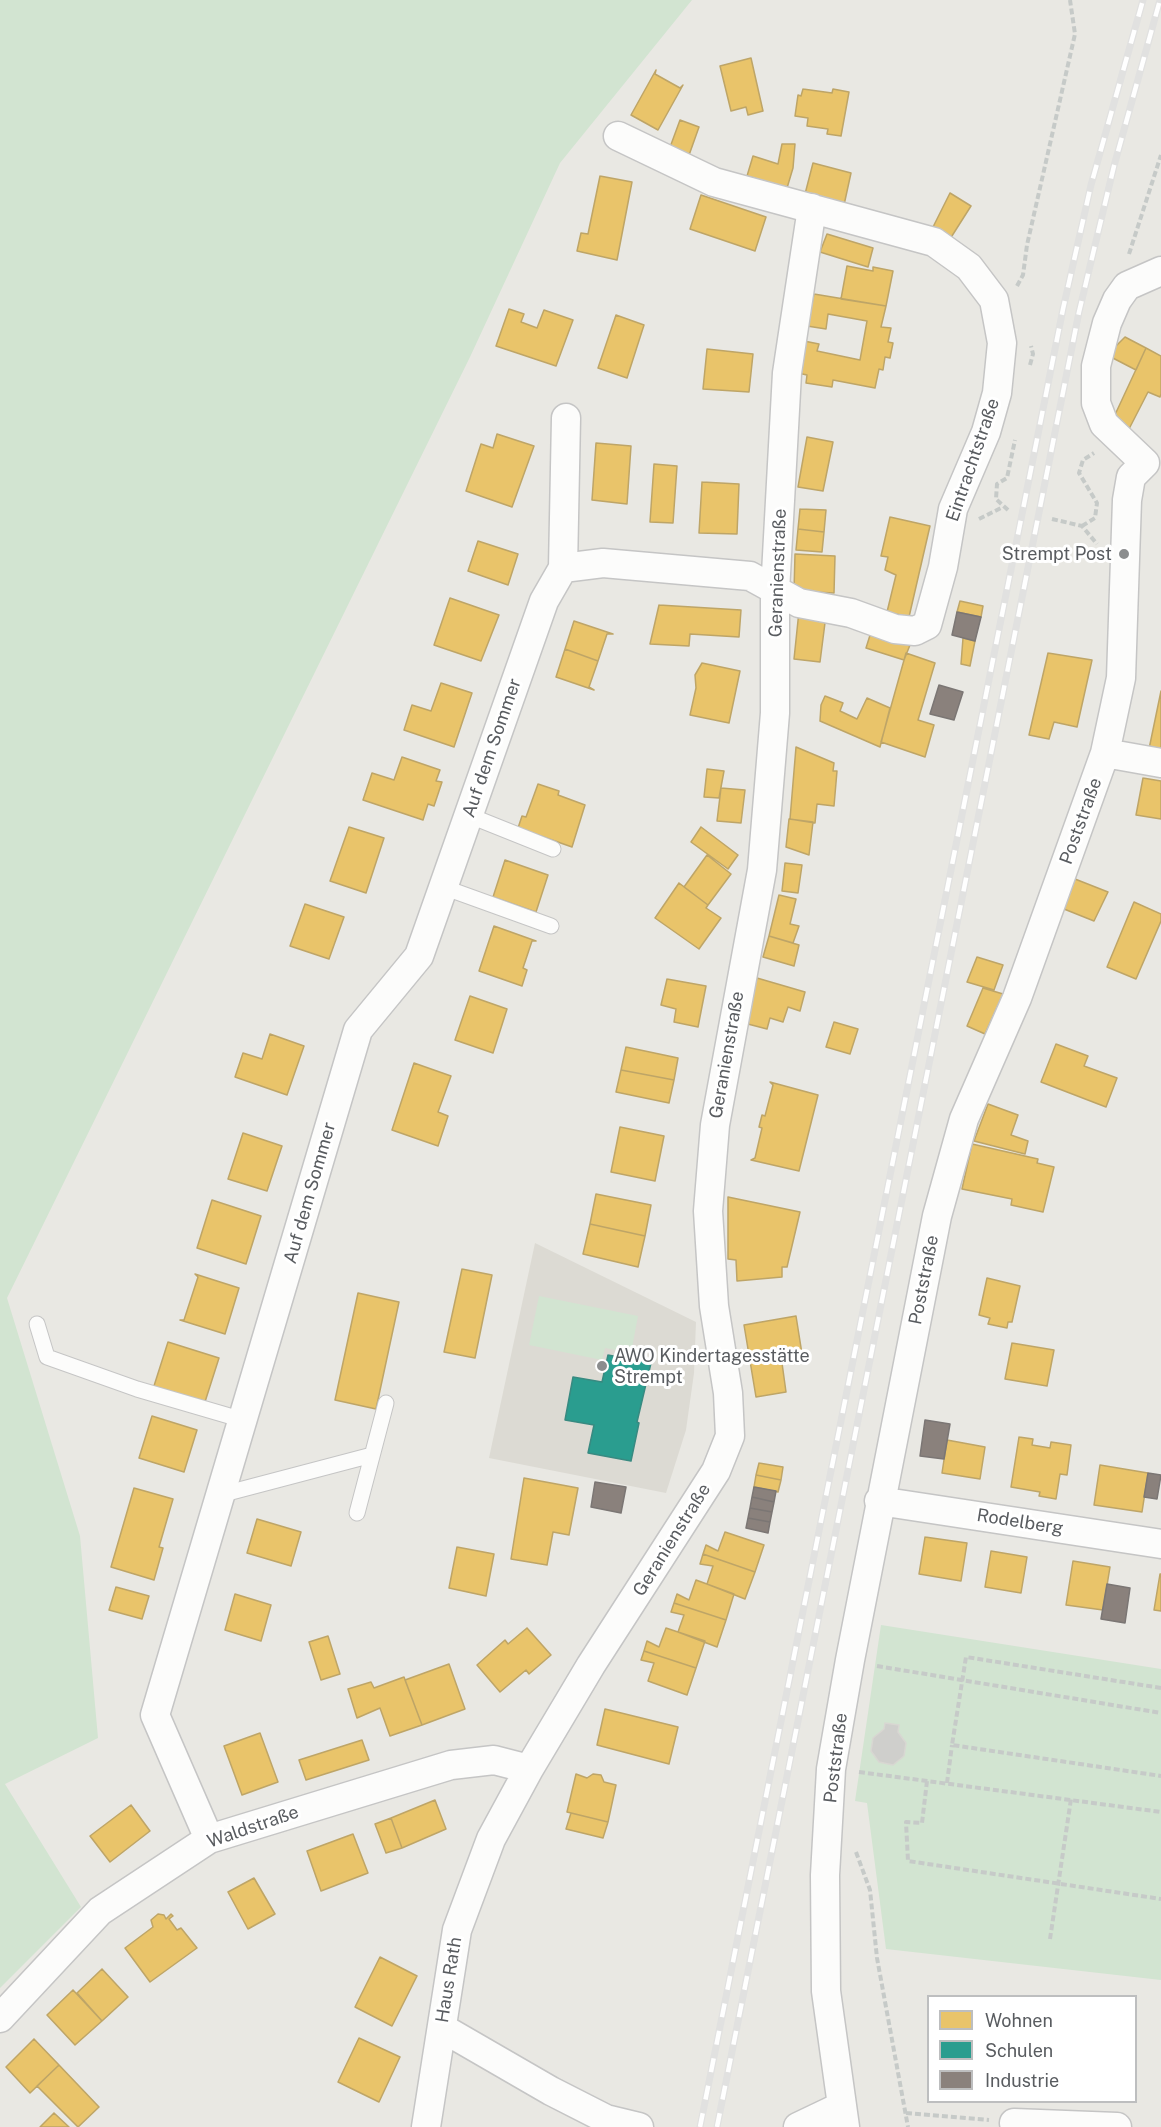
<!DOCTYPE html>
<meta charset="utf-8">
<style>
body{margin:0}
#map{position:relative;width:1161px;height:2127px;overflow:hidden;background:#e9e8e3;font-family:"Public Sans",sans-serif}
canvas{display:block}
.legend{position:absolute;left:927px;top:1995px;width:210px;height:108px;box-sizing:border-box;background:#fff;border:2px solid #bdbebf;margin:0;padding:8px 10px;list-style:none;font-size:18px;color:#595c60}
.legend li{display:flex;align-items:center;gap:12px;height:30px}
.legend b{width:30px;border:2px solid #bdbebf}
</style>
<div id="map">
<canvas width="1161" height="2127"></canvas>
<ul class="legend">
<li><b style="height:16px;background:#e9c46a"></b>Wohnen</li>
<li><b style="height:16px;background:#2a9d8f"></b>Schulen</li>
<li><b style="height:16px;background:#8a817c"></b>Industrie</li>
</ul>
</div>
<script>
const c = document.querySelector('canvas').getContext('2d');
c.lineJoin = 'round';
function paint(path, color) { c.fillStyle = color; c.fill(path, 'evenodd'); }
const poly = rows => new Path2D(rows.map(r => 'M' + r).join(''));
function strokePath(path, color, width, dash) { c.strokeStyle = color; c.lineWidth = width; c.lineCap = dash ? 'butt' : 'round'; c.setLineDash(dash || []); c.stroke(path); }
function drawText(font, color, halo, rows, align = 'center') {
  c.font = font + ' "Public Sans",sans-serif'; c.lineWidth = 6; c.setLineDash([]); c.textBaseline = 'middle'; c.strokeStyle = halo; c.fillStyle = color; for (const [text, x, y, turn = 0] of rows) {
    c.save(); c.translate(x, y); c.rotate((+turn || 0) * Math.PI / 180); c.textAlign = isNaN(turn) ? turn : align; if (halo) c.strokeText(text, 0, 0); c.fillText(text, 0, 0); c.restore();
  }
}
paint(poly([
 [535,1243,696,1322,694,1373,686,1430,666,1493,489,1458]
]), '#dcdad3');
paint(poly([
 [0,0,692,0,560,163,470,357,7,1298,80,1536,98,1738,5,1784,81,1907,0,1988],
 [539,1296,638,1316,631,1353,605,1348,602,1360,529,1345],
 [881,1625,1161,1669,1161,1980,886,1949,867,1803,855,1801]
]), '#d2e4d1');
const homes = poly([
 [751,58,763,111,748,115,746,107,731,111,720,66,751,58],
 [656,70,655,74,680,88,683,85,658,130,631,115,656,70],
 [803,89,832,93,833,89,849,92,841,136,827,134,828,129,807,126,808,118,795,116,798,95,801,96,803,89],
 [680,120,699,127,688,158,669,150,680,120],
 [782,144,795,144,793,168,787,188,747,176,753,156,778,164,782,144],
 [813,163,851,173,844,205,805,194,813,163],
 [600,176,632,182,617,260,577,251,581,233,588,234,600,176],
 [950,193,971,206,950,239,932,229,950,193],
 [701,195,766,217,755,251,690,229,701,195],
 [827,234,873,248,868,267,820,252,827,234],
 [847,266,873,271,873,267,893,271,886,306,841,299,847,266],
 [814,294,886,306,881,327,891,328,888,342,893,343,890,358,885,357,883,370,879,369,875,388,833,380,832,387,806,383,807,375,798,373,804,341,819,344,817,351,860,360,867,321,828,314,826,329,807,326,814,294],
 [509,309,524,314,521,322,537,328,544,310,573,320,556,366,496,346,509,309],
 [616,315,644,325,627,378,598,368,616,315],
 [1125,337,1146,348,1136,370,1107,355,1125,337],
 [1146,348,1161,356,1161,394,1160,397,1148,392,1129,429,1113,419,1146,348],
 [707,349,753,354,749,392,703,389,707,349],
 [497,434,534,446,512,507,466,491,481,444,493,448,497,434],
 [807,437,833,442,823,491,798,487,807,437],
 [596,443,631,446,627,504,592,500,596,443],
 [654,464,677,466,673,523,650,522,654,464],
 [702,482,739,484,737,534,699,533,702,482],
 [800,509,826,510,824,532,798,529,800,509],
 [890,517,930,526,909,617,887,612,896,575,885,570,888,557,881,556,890,517],
 [798,529,824,532,822,552,796,550,798,529],
 [478,541,518,554,508,585,468,571,478,541],
 [795,554,835,556,834,593,794,591,795,554],
 [450,598,499,615,481,661,434,645,450,598],
 [960,601,983,606,981,617,957,612,960,601],
 [659,605,741,610,739,637,690,634,689,646,650,644,659,605],
 [799,611,826,615,820,662,794,659,799,611],
 [574,621,613,634,607,634,598,661,565,649,574,621],
 [871,632,910,645,904,660,866,648,871,632],
 [963,638,975,641,970,666,961,664,963,638],
 [565,649,598,661,589,687,594,690,556,677,565,649],
 [906,653,935,663,918,720,934,725,925,757,881,742,906,653],
 [1048,653,1092,660,1077,727,1054,722,1049,739,1029,735,1048,653],
 [702,663,740,671,729,723,690,715,696,688,695,675,702,663],
 [441,683,472,693,454,747,404,730,412,705,431,711,441,683],
 [1161,691,1161,751,1149,749,1161,691],
 [825,696,843,703,840,711,857,719,867,698,890,708,880,747,820,721,821,705,825,696],
 [796,747,834,763,833,771,837,771,834,806,817,804,815,823,790,819,796,747],
 [402,757,440,770,436,781,442,782,434,806,428,804,423,820,363,800,372,773,394,780,402,757],
 [707,769,724,771,719,798,704,797,707,769],
 [1143,778,1161,781,1161,819,1136,815,1143,778],
 [538,784,559,791,558,795,585,805,572,847,518,828,522,816,526,817,538,784],
 [721,788,745,790,741,823,717,821,721,788],
 [789,819,813,822,809,855,786,847,789,819],
 [349,827,384,838,366,893,330,881,349,827],
 [701,827,738,855,728,869,691,842,701,827],
 [707,855,731,874,708,905,684,887,707,855],
 [505,860,548,875,536,912,493,897,505,860],
 [785,863,802,865,798,893,782,891,785,863],
 [1075,879,1108,892,1094,921,1064,909,1075,879],
 [679,883,708,905,706,908,721,918,699,949,655,918,679,883],
 [779,895,796,899,790,924,799,926,793,943,769,936,779,895],
 [1134,902,1161,914,1161,921,1136,979,1107,967,1134,902],
 [305,904,344,917,329,959,290,946,305,904],
 [494,926,536,941,532,941,523,968,527,970,522,986,479,971,494,926],
 [769,936,799,945,794,966,763,957,769,936],
 [977,957,1003,965,994,990,967,982,977,957],
 [757,978,805,992,800,1011,788,1007,783,1022,770,1018,767,1029,744,1023,757,978],
 [667,979,706,986,698,1027,674,1022,676,1009,661,1005,667,979],
 [983,988,1003,994,985,1034,967,1026,983,988],
 [470,996,507,1009,493,1053,455,1040,470,996],
 [834,1022,858,1029,850,1054,826,1047,834,1022],
 [270,1034,304,1046,287,1095,235,1077,243,1053,262,1059,270,1034],
 [1056,1044,1088,1056,1084,1066,1117,1078,1106,1107,1041,1082,1056,1044],
 [626,1047,678,1058,674,1080,621,1070,626,1047],
 [414,1063,451,1076,438,1112,448,1116,438,1146,392,1130,414,1063],
 [621,1070,674,1080,669,1103,616,1092,621,1070],
 [770,1082,818,1095,799,1171,751,1160,755,1158,762,1128,759,1127,762,1115,765,1116,773,1085,770,1082],
 [988,1104,1018,1115,1011,1135,1028,1141,1025,1154,974,1141,988,1104],
 [620,1127,664,1136,655,1181,611,1172,620,1127],
 [243,1133,282,1146,267,1191,228,1179,243,1133],
 [972,1144,1038,1159,1037,1163,1054,1167,1043,1212,1011,1205,1012,1199,962,1189,972,1144],
 [596,1194,651,1205,645,1236,590,1224,596,1194],
 [728,1197,800,1212,787,1267,782,1267,782,1277,737,1281,736,1260,728,1259,728,1197],
 [212,1200,261,1216,246,1264,197,1248,212,1200],
 [590,1224,645,1236,638,1267,583,1254,590,1224],
 [462,1269,492,1275,475,1358,444,1352,462,1269],
 [195,1274,239,1288,225,1334,180,1320,184,1320,198,1277,195,1274],
 [987,1278,1020,1286,1012,1322,1008,1322,1007,1328,988,1324,990,1318,979,1315,987,1278],
 [358,1293,399,1302,376,1409,335,1400,358,1293],
 [796,1316,803,1360,782,1363,786,1392,756,1397,744,1325,796,1316],
 [168,1342,219,1358,204,1405,153,1389,168,1342],
 [1012,1343,1054,1350,1047,1386,1005,1379,1012,1343],
 [152,1416,197,1430,184,1472,139,1458,152,1416],
 [1019,1437,1033,1439,1032,1445,1050,1448,1051,1442,1071,1445,1067,1475,1060,1474,1056,1499,1039,1496,1040,1492,1011,1487,1019,1437],
 [947,1440,985,1447,980,1479,942,1473,947,1440],
 [759,1463,783,1467,781,1480,756,1475,759,1463],
 [1100,1465,1148,1473,1142,1512,1094,1505,1100,1465],
 [756,1475,781,1480,778,1492,754,1487,756,1475],
 [524,1478,578,1488,569,1535,553,1532,547,1565,511,1559,524,1478],
 [134,1488,173,1499,159,1547,163,1548,154,1580,111,1567,134,1488],
 [257,1519,301,1532,291,1566,247,1553,257,1519],
 [725,1532,764,1545,755,1572,703,1554,706,1545,718,1551,725,1532],
 [925,1537,967,1543,961,1581,919,1574,925,1537],
 [457,1547,494,1554,486,1596,449,1588,457,1547],
 [991,1551,1027,1557,1021,1593,985,1587,991,1551],
 [703,1554,755,1572,745,1599,707,1584,713,1566,700,1564,703,1554],
 [1073,1561,1110,1567,1103,1610,1066,1605,1073,1561],
 [1160,1574,1161,1574,1161,1611,1154,1610,1160,1574],
 [696,1580,734,1594,726,1620,674,1603,677,1594,689,1600,696,1580],
 [116,1587,149,1596,142,1619,109,1610,116,1587],
 [235,1594,271,1605,261,1641,225,1630,235,1594],
 [674,1603,726,1620,717,1647,678,1632,684,1615,671,1612,674,1603],
 [527,1628,551,1655,529,1674,526,1670,500,1692,477,1665,505,1640,508,1644,527,1628],
 [666,1628,705,1641,696,1668,644,1651,647,1641,659,1647,666,1628],
 [328,1636,340,1674,321,1680,309,1642,328,1636],
 [644,1651,696,1668,687,1695,648,1681,654,1663,641,1660,644,1651],
 [449,1664,465,1709,422,1725,405,1680,449,1664],
 [404,1677,422,1725,390,1736,380,1708,357,1718,348,1689,371,1682,374,1688,404,1677],
 [605,1709,678,1727,669,1764,597,1745,605,1709],
 [260,1733,278,1782,242,1795,224,1746,260,1733],
 [362,1740,369,1760,306,1780,299,1760,362,1740],
 [576,1774,587,1778,593,1774,601,1775,604,1782,616,1785,608,1822,567,1812,576,1774],
 [435,1800,446,1829,402,1848,391,1818,435,1800],
 [131,1805,150,1831,110,1862,90,1836,131,1805],
 [571,1813,608,1822,603,1838,566,1829,571,1813],
 [391,1818,402,1848,386,1853,375,1824,391,1818],
 [353,1834,368,1873,321,1891,307,1851,353,1834],
 [254,1878,275,1914,248,1929,228,1892,254,1878],
 [158,1914,164,1915,166,1919,171,1914,173,1916,169,1919,177,1930,181,1928,197,1948,150,1982,125,1948,153,1927,151,1920,158,1914],
 [380,1957,417,1976,392,2026,355,2007,380,1957],
 [102,1969,128,1997,102,2021,77,1993,102,1969],
 [73,1990,102,2021,75,2045,47,2015,73,1990],
 [359,2038,400,2057,379,2102,338,2082,359,2038],
 [34,2039,59,2065,30,2093,6,2067,34,2039],
 [59,2065,99,2107,78,2127,37,2086,59,2065],
 [54,2113,69,2127,40,2127,54,2113]
]);
paint(homes, '#e9c46a');
strokePath(homes, '#bea567', 1.5);
const schools = poly([
 [608,1355,651,1363,637,1422,639,1423,631,1461,588,1453,594,1425,565,1420,573,1377,602,1382,608,1355]
]);
paint(schools, '#2a9d8f');
strokePath(schools, '#388a81', 1.5);
const industry = poly([
 [957,612,981,617,975,641,952,635,957,612],
 [939,685,963,692,954,720,930,714,939,685],
 [925,1420,950,1424,944,1459,920,1456,925,1420],
 [1148,1473,1161,1475,1157,1499,1144,1497,1148,1473],
 [595,1482,626,1487,621,1513,591,1507,595,1482],
 [754,1487,776,1491,774,1502,752,1497,754,1487],
 [752,1497,774,1502,772,1512,750,1508,752,1497],
 [750,1508,772,1512,770,1522,748,1518,750,1508],
 [748,1518,770,1522,768,1533,746,1528,748,1518],
 [1107,1584,1130,1588,1125,1623,1101,1619,1107,1584]
]);
paint(industry, '#8a817c');
strokePath(industry, '#7b7674', 1.5);
const building = poly([
 [885,1723,899,1725,898,1732,906,1743,904,1756,893,1765,879,1762,871,1751,873,1738,884,1729,885,1723]
]);
paint(building, '#cfcfcc');
strokePath(building, '#d8d7d2', 1.5);
const service = poly([
 [468,815,553,849],
 [443,887,551,926],
 [37,1324,47,1357,137,1389,243,1420],
 [220,1495,372,1455],
 [357,1513,386,1403]
]);
const minor = poly([
 [1145,463,1104,424,1096,403,1096,366,1107,323,1117,300,1127,286,1161,271],
 [563,568,566,418],
 [1105,753,1161,763],
 [879,1501,1161,1544],
 [209,1839,155,1715,358,1030,419,956,544,601,563,568,603,563,750,576,799,603,851,613,895,629,915,631,927,625,943,567,953,509,986,432,997,393,1002,343,994,300,969,267,934,242,714,182,618,136],
 [0,2018,100,1911,209,1839,451,1765,494,1760,529,1769],
 [442,2028,551,2091,606,2119,639,2127],
 [1014,2123,1117,2127],
 [426,2127,457,1930,491,1839,529,1769,591,1665,716,1471,730,1436,728,1393,714,1306,708,1211,715,1125,762,870,775,713,775,592,787,373,812,208],
 [798,2127,842,2106],
 [845,2127,826,1991,825,1875,831,1769,850,1660,937,1216,964,1119,1017,998,1105,753,1121,678,1127,500,1131,477,1145,463]
]);
strokePath(service, '#c5c5c5', 17);
strokePath(minor, '#c5c5c5', 31);
strokePath(poly([
 [1129,254,1161,155],
 [1017,286,1023,275,1027,245,1075,34,1070,0],
 [1030,365,1033,354,1031,346],
 [1008,510,996,499,997,484,1007,478,1015,440],
 [979,519,1003,507],
 [1052,519,1082,526,1097,544],
 [1082,526,1095,518,1097,503,1079,473,1083,460,1094,453],
 [877,1666,1161,1713],
 [1161,1688,966,1657,952,1745,1161,1776],
 [859,1772,1161,1812],
 [927,1781,922,1823,906,1822,908,1861,1161,1899],
 [947,1783,952,1745],
 [856,1852,870,1890,877,1958,908,2127],
 [1050,1939,1071,1799],
 [906,2113,989,2120]
]), '#c6cac8', 4, [6, 3]);
strokePath(service, '#fcfcfb', 15);
strokePath(minor, '#fcfcfb', 28);
const rail = poly([
 [700,2127,1063,309,1091,185,1143,0],
 [717,2127,1079,312,1114,166,1160,0]
]);
strokePath(rail, '#e1e1e0', 7);
strokePath(rail, '#fff', 4.5, [14]);
for (const [x, y, r, color] of [
 [1124,554,6,"#8b8d8e"],
 [602,1366,6,"#8b8d8e"]
]) { const dot = new Path2D(); dot.arc(x, y, r, 0, 2 * Math.PI); c.fillStyle = color; c.fill(dot); strokePath(dot, '#fff', 2); }
drawText('18px', '#595c60', '#fff', [
 ["Eintrachtstraße",973,460,-71],
 ["Geranienstraße",778,573,-88],
 ["Auf dem Sommer",492,748,-71],
 ["Poststraße",1081,821,-70],
 ["Geranienstraße",727,1055,-80],
 ["Auf dem Sommer",310,1193,-74],
 ["Poststraße",924,1280,-79],
 ["Rodelberg",1020,1522,9],
 ["Geranienstraße",672,1540,-58],
 ["Poststraße",836,1758,-83],
 ["Waldstraße",253,1827,-19],
 ["Haus Rath",449,1980,-81]
]);
drawText('18px', '#595c60', '#fff', [
 ["Strempt Post",1112,554],
 ["AWO Kindertagesstätte",614,1356,"left"],
 ["Strempt",614,1377,"left"]
], 'right');
</script>
